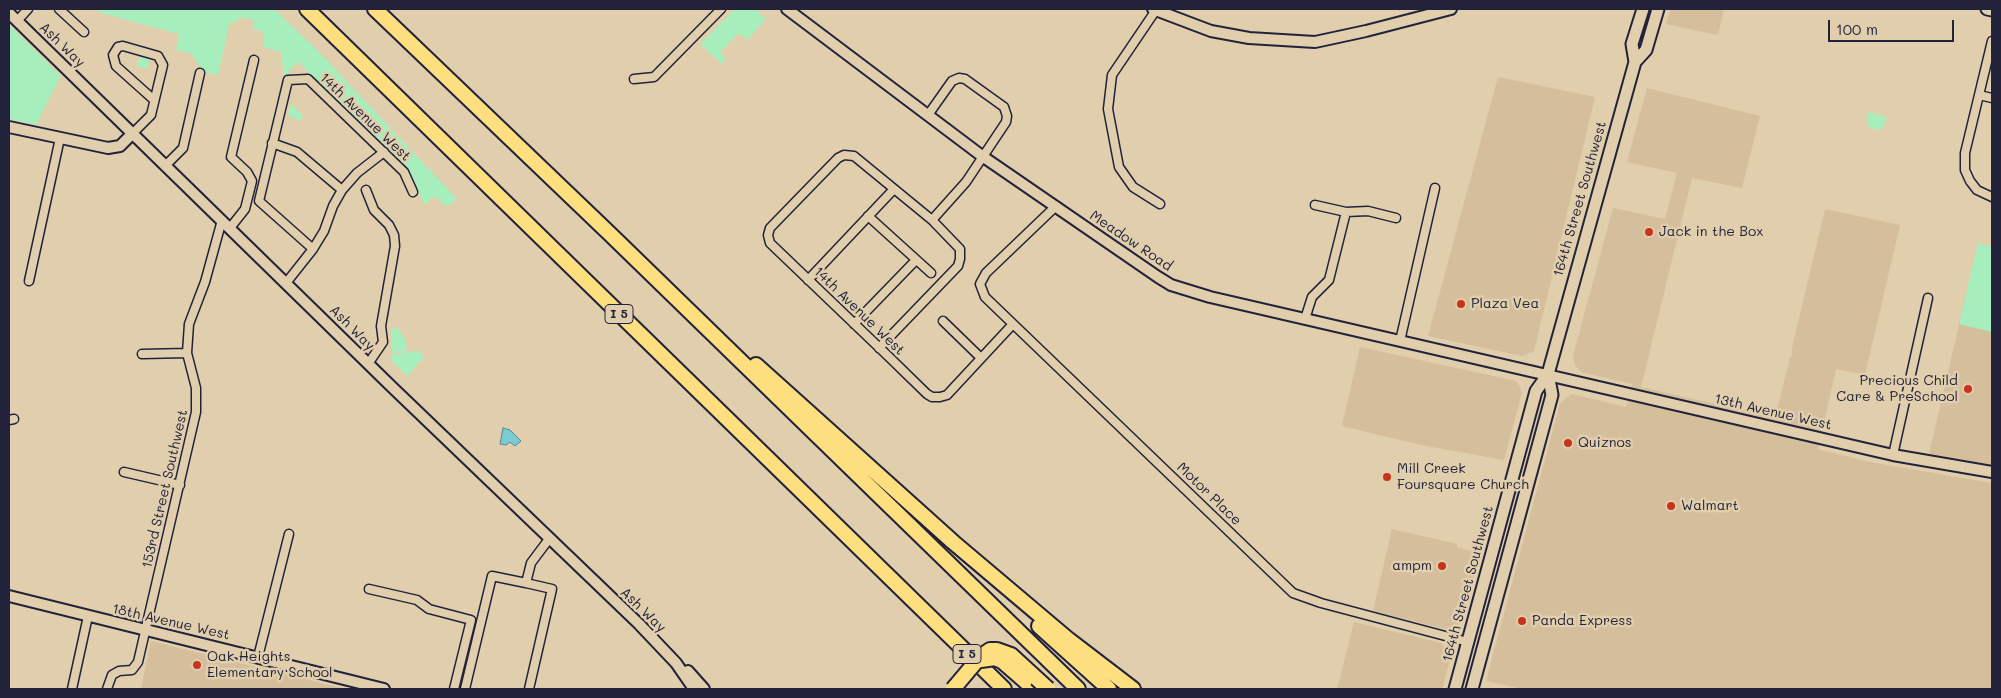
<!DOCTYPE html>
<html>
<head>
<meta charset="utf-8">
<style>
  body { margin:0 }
  #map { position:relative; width:2001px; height:698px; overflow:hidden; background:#e0ceac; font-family:Mali,sans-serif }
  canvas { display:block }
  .frame { position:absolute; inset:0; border:10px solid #22223b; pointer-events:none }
  .scale { position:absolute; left:1828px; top:20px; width:126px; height:22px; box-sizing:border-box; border:2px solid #22223b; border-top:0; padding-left:6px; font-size:15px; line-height:18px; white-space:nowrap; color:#22223b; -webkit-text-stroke:4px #e0ceac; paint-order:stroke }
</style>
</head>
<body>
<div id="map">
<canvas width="2001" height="698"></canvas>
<div class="frame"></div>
<div class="scale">100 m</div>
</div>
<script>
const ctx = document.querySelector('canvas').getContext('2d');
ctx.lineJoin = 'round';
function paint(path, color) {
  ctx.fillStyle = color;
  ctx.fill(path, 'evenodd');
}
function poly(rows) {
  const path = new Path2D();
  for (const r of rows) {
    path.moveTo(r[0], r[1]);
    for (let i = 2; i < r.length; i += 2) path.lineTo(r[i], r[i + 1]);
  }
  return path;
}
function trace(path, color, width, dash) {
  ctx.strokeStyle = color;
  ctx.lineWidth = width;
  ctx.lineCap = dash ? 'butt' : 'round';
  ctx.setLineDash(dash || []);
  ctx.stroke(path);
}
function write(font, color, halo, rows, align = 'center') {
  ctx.font = font + ' Mali,sans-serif';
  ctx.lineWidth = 5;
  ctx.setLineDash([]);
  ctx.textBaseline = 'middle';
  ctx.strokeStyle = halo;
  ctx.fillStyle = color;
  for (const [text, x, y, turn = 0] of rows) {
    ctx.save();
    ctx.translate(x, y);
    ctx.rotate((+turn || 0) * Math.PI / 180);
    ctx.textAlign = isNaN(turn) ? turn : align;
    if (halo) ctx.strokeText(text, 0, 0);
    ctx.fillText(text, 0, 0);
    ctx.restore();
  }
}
paint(poly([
  [1671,9,1724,9,1718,35,1666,24],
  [1498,77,1595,97,1534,351,1522,356,1428,336],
  [1647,88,1760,116,1742,188,1692,178,1641,387,1775,418,1790,358,1792,356,1792,348,1825,209,1900,225,1865,375,1836,369,1818,449,1870,462,1992,483,1992,689,1522,689,1486,681,1560,403,1572,394,1626,407,1632,384,1581,372,1575,365,1573,356,1613,208,1665,219,1677,173,1627,162],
  [1978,243,1992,247,1992,465,1929,454],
  [1360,347,1516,381,1520,387,1522,393,1504,460,1421,445,1342,426],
  [1392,529,1457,544,1457,547,1478,553,1461,622,1455,629,1449,630,1373,611],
  [1354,622,1441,643,1451,656,1442,689,1337,689],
  [151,641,345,689,141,689]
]), '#d5be9c');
paint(poly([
  [97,9,274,9,320,53,457,199,447,207,434,196,424,205,410,172,298,62,284,77,281,52,263,47,264,32,253,29,254,20,239,17,236,23,230,22,218,75,199,71,200,66,190,53,176,50,179,34,101,13],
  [735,9,755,9,766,19,747,40,738,33,720,53,726,59,722,64,700,44],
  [9,25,61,76,36,125,9,119],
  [140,56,150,59,147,69,137,66],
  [291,103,303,116,300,121,288,115],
  [1868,112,1887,117,1883,128,1876,130,1869,127,1867,121],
  [1978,243,1992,247,1992,332,1959,324],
  [394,327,399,329,405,339,407,351,392,352,391,331],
  [418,351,424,357,407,376,392,361,392,354]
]), '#a6efbd');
const water = poly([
  [503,428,510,430,521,441,515,446,510,442,506,445,500,444,503,428]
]);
paint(water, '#7acbd3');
trace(water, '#578796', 1);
const minor = poly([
  [59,9,84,32],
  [1156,10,1112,75,1108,109,1119,167,1133,187,1160,204],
  [17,21,28,9],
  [1992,41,1965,153,1965,170,1970,181,1977,190,1992,197],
  [634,79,654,77,721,9],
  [1979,95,1992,98],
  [928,115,952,81,959,78,965,79,1004,107,1007,116,1006,122,966,182,932,220],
  [133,133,151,115,163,65,158,56,123,46,118,47,113,55,116,66,154,100],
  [272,143,297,152,342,190],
  [166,165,183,148,200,73],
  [366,190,374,210,389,225,394,235,395,246,381,326,383,342,368,364],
  [1056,206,986,273,980,284,985,297,1293,593,1321,603,1468,642],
  [1346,212,1368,211,1396,218],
  [868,216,931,273],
  [230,228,245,209,252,181,247,172,231,157,254,60],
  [313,249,259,201,288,80,308,79,404,172,413,192],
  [808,280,894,189],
  [29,281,60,138],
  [286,283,313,249,324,231,333,206,342,190,357,173,384,152],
  [1305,319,1312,297,1329,280,1346,212,1315,205],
  [943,321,981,358],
  [854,324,916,260],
  [1400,341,1435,188],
  [879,348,958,266,960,259,960,249,932,220,854,156,844,155,838,158,770,228,768,235,770,243,888,356,927,394,932,397,940,397,947,395,1013,324],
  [142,354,187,353],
  [9,420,14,419],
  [1893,455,1928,298],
  [124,472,180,485],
  [526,583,552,589,529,689],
  [369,589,417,600,429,609,471,620,454,689],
  [258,657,289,534],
  [72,689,88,616],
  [107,689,112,675,119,671,132,670,138,662,196,412,196,388,187,353,189,324,205,282,222,220],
  [465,689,492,576,526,583,531,563,549,539]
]);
const tertiary = poly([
  [787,9,982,156,1158,277,1171,285,1210,297,1893,455,1992,472],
  [1153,9,1211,31,1249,38,1315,42,1366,31,1451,9],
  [9,13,394,389,639,624,676,663,694,689],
  [9,127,108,148,120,146,133,133],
  [9,596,384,689],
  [688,671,704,689]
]);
const secondary = poly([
  [1987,9,1992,10],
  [1635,62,1646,50,1658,9],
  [1455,689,1536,391,1548,374,1635,62,1632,44,1643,9],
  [1472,689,1552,395,1548,374]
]);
const motorway = poly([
  [307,9,1004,689],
  [375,9,610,234,1078,689],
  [756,365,953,542,1069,640,1133,689],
  [1039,626,1109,689],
  [1025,681,1034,689]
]);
trace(minor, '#22223b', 11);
trace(tertiary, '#22223b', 14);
trace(secondary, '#22223b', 15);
trace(motorway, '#22223b', 18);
trace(minor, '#e0ceac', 8);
trace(tertiary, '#e0ceac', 10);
trace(secondary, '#e0ceac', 11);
trace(motorway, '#fedf80', 14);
const motorwayBridge = poly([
  [981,660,995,658,1002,661,1025,681],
  [953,689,980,657,990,650,997,650,1011,655,1048,689]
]);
trace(motorwayBridge, '#22223b', 18, []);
trace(motorwayBridge, '#fedf80', 14);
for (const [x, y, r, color] of [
  [1649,232,5,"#c8321e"],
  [1461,304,5,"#c8321e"],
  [1968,389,5,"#c8321e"],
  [1568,443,5,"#c8321e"],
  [1387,477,5,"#c8321e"],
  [1671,506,5,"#c8321e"],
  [1442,566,5,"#c8321e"],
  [1522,621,5,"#c8321e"],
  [197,665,5,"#c8321e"]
]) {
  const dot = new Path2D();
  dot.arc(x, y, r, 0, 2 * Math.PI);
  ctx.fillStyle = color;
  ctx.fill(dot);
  trace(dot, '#e0ceac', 2);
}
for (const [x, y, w] of [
  [619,314,28],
  [967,654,28]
]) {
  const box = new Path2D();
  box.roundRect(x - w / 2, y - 9.5, w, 19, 4);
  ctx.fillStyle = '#e0ceac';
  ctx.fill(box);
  trace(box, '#22223b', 1);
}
write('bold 12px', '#22223b', null, [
  ["I 5",619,314],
  ["I 5",967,654]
]);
write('14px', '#22223b', '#e0ceac', [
  ["Ash Way",62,45,44],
  ["14th Avenue West",365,117,44],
  ["164th Street Southwest",1580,199,-74],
  ["Meadow Road",1131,241,34],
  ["14th Avenue West",859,311,44],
  ["Ash Way",352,328,45],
  ["13th Avenue West",1773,412,13],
  ["153rd Street Southwest",165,489,-77],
  ["Motor Place",1209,494,44],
  ["164th Street Southwest",1468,584,-75],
  ["Ash Way",643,610,44],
  ["18th Avenue West",171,622,13]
]);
write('14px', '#22223b', '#e0ceac', [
  ["Jack in the Box",1659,232],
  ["Plaza Vea",1471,304],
  ["Precious Child",1958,381,"right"],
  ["Care & PreSchool",1958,397,"right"],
  ["Quiznos",1578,443],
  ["Mill Creek",1397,469],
  ["Foursquare Church",1397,485],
  ["Walmart",1681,506],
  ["ampm",1432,566,"right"],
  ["Panda Express",1532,621],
  ["Oak Heights",207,657],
  ["Elementary School",207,673]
], 'left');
</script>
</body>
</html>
